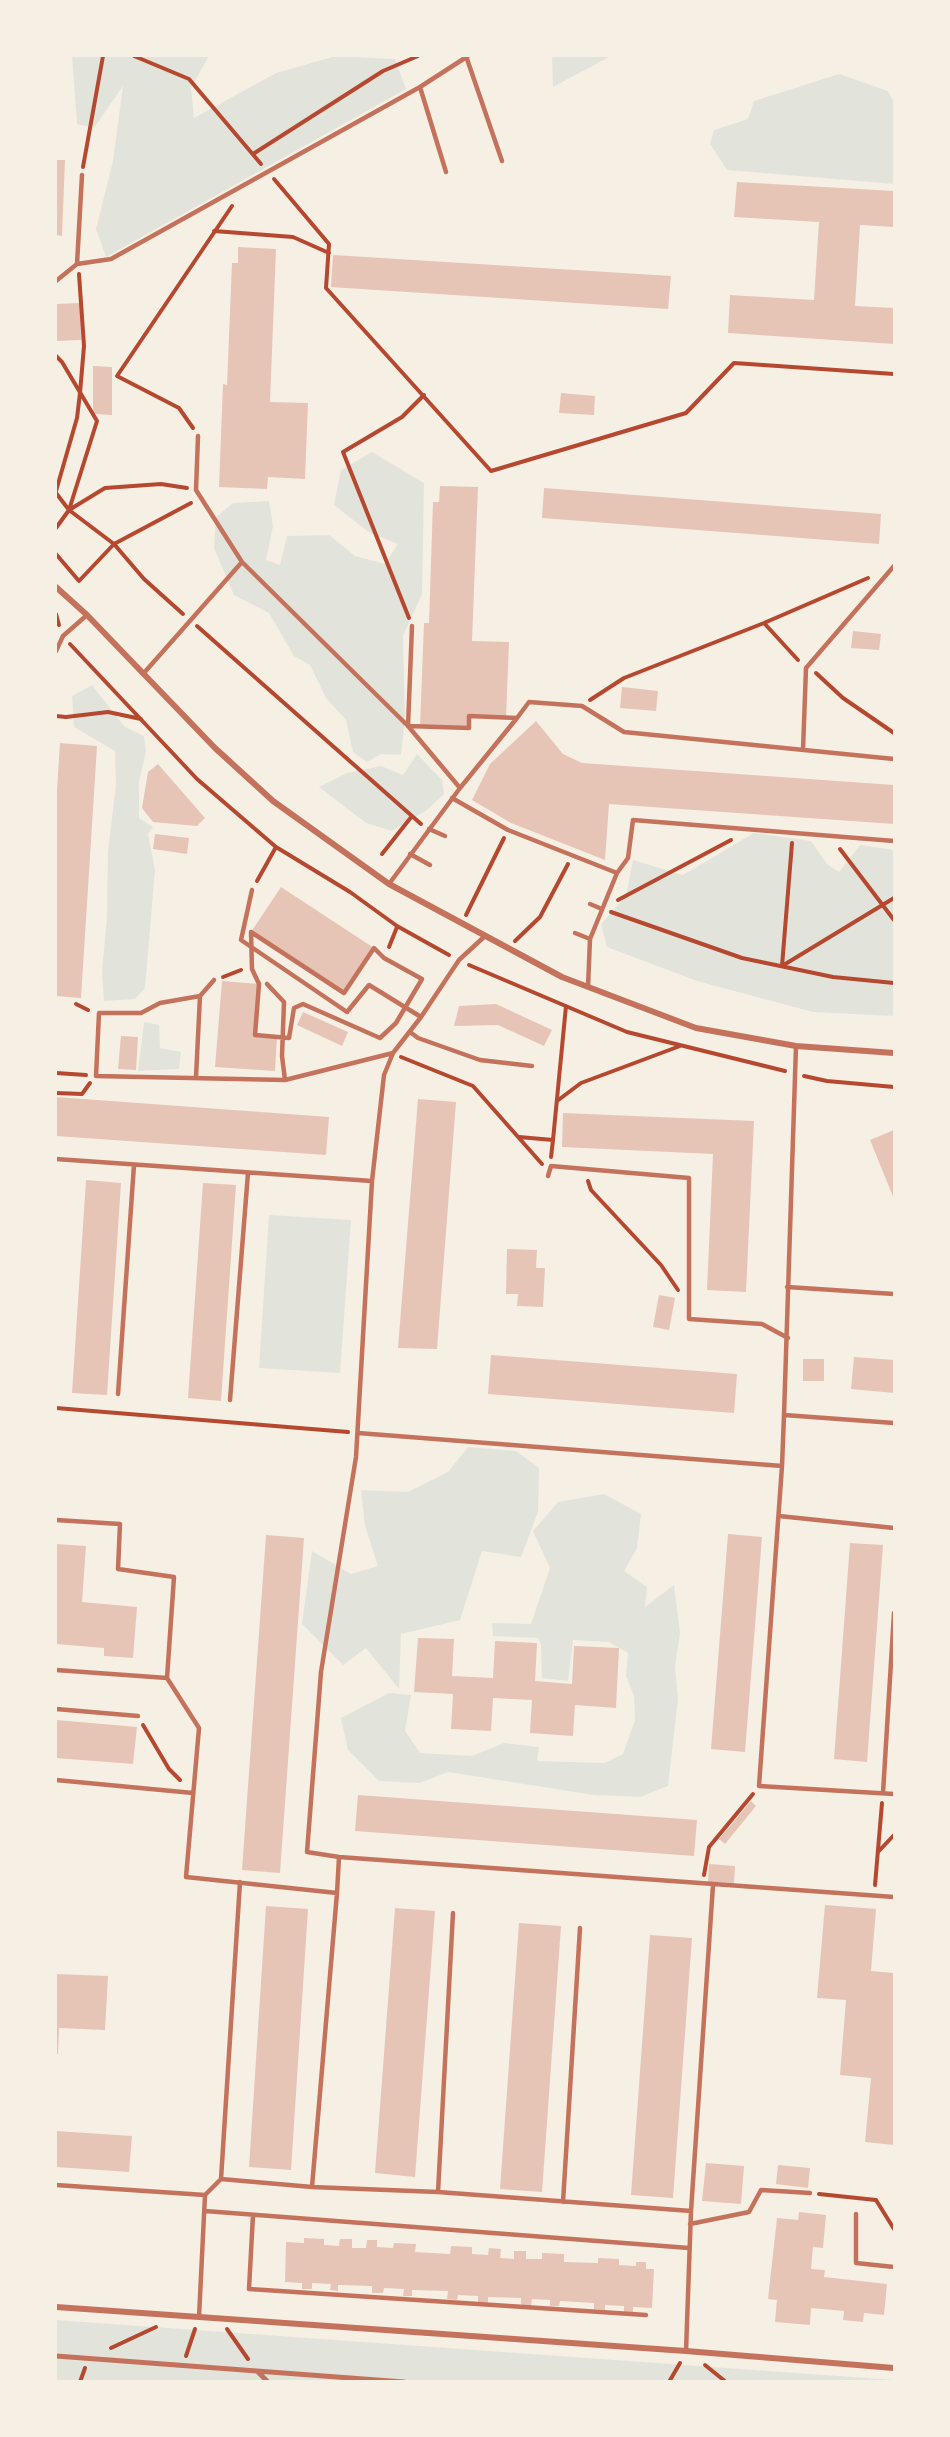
<!DOCTYPE html>
<html>
<head>
<meta charset="utf-8">
<style>
  body { margin:0 }
  #map { position:relative; width:950px; height:2437px; overflow:hidden; background:#f6efe4; font-family:"PT Sans",sans-serif }
  canvas { display:block }
  .frame { position:absolute; inset:0; border:57px solid #f6efe4; pointer-events:none }
</style>
</head>
<body>
<div id="map">
<canvas width="950" height="2437"></canvas>
<div class="frame"></div>
</div>
<script>
const ctx = document.querySelector('canvas').getContext('2d');
ctx.lineJoin = 'round';
function paint(path, color) {
  ctx.fillStyle = color;
  ctx.fill(path, 'evenodd');
}
function poly(rows) {
  const path = new Path2D();
  for (const r of rows) {
    path.moveTo(r[0], r[1]);
    for (let i = 2; i < r.length; i += 2) path.lineTo(r[i], r[i + 1]);
  }
  return path;
}
function trace(path, color, width, dash) {
  ctx.strokeStyle = color;
  ctx.lineWidth = width;
  ctx.lineCap = dash ? 'butt' : 'round';
  ctx.setLineDash(dash || []);
  ctx.stroke(path);
}
paint(poly([
  [72,56,209,56,191,88,194,118,276,73,336,56,395,59,406,89,106,257,96,229,113,161,123,86,94,128,77,124],
  [552,56,611,56,553,87],
  [839,74,888,91,894,103,894,184,727,170,710,144,714,130,748,119,754,101],
  [372,452,424,483,422,594,403,636,405,717,401,755,381,754,367,762,353,752,346,720,326,698,310,665,294,656,269,613,234,595,214,548,216,517,233,503,269,501,273,526,266,560,280,565,287,536,329,535,355,556,385,564,398,544,370,533,334,505,341,470],
  [92,685,125,727,144,736,146,752,139,781,139,818,153,827,148,834,155,870,145,988,135,999,104,1001,102,971,107,916,108,851,116,785,115,751,74,727,72,696],
  [417,754,442,780,444,794,427,810,392,831,366,823,319,787,347,773,381,766,403,775],
  [754,833,811,841,827,864,839,872,860,845,894,850,894,1016,813,1012,697,981,607,947,601,924,626,896,633,860,683,875],
  [144,1022,159,1025,160,1048,181,1052,179,1069,138,1071],
  [269,1215,351,1220,340,1373,259,1368],
  [468,1447,516,1451,539,1468,538,1512,521,1557,482,1551,460,1620,401,1634,399,1689,366,1648,343,1665,302,1624,312,1551,351,1574,378,1566,365,1526,361,1490,408,1492,448,1472],
  [604,1494,641,1514,637,1548,624,1571,647,1587,645,1607,674,1585,680,1633,675,1667,678,1699,668,1786,640,1797,594,1795,448,1772,420,1783,379,1781,348,1750,341,1718,389,1693,411,1695,405,1731,420,1753,472,1756,504,1743,539,1747,537,1761,605,1763,623,1754,635,1720,634,1696,626,1676,628,1653,609,1642,573,1640,568,1681,542,1678,541,1645,538,1638,493,1636,492,1623,531,1624,550,1568,533,1531,558,1502],
  [56,2320,894,2380,894,2381,56,2381]
]), '#e2e4dc');
paint(poly([
  [56,160,65,160,62,236,56,235],
  [737,182,894,191,894,227,860,225,855,306,894,308,894,344,728,333,730,295,814,300,819,222,734,217],
  [238,247,276,249,270,402,308,403,305,479,268,477,267,489,219,487,223,384,227,385,232,263,238,263],
  [333,255,671,276,668,309,331,287],
  [80,303,81,340,56,341,56,304],
  [93,366,112,367,112,415,93,414],
  [561,393,595,396,594,415,559,413],
  [440,486,478,487,472,641,509,642,506,718,469,716,469,728,420,726,424,623,429,623,433,502,439,502],
  [544,488,881,514,879,544,542,518],
  [853,631,881,634,879,650,851,648],
  [622,687,658,691,656,711,620,708],
  [536,721,563,754,582,763,894,785,894,824,609,804,605,860,511,823,472,800,490,764],
  [60,743,97,746,81,998,56,996,56,806],
  [158,764,205,818,197,826,153,822,142,808,148,772],
  [155,834,189,838,187,854,153,849],
  [281,887,374,948,344,993,251,932],
  [222,981,259,984,255,1035,277,1037,275,1071,215,1067],
  [496,1004,552,1030,544,1046,498,1025,454,1026,459,1006],
  [303,1012,348,1032,342,1046,297,1025],
  [121,1036,138,1037,136,1070,118,1069],
  [56,1097,329,1117,326,1155,56,1136],
  [418,1099,456,1102,437,1349,398,1348],
  [563,1113,754,1121,746,1292,707,1290,713,1154,562,1147],
  [894,1130,894,1199,870,1140],
  [86,1180,121,1183,107,1395,72,1393],
  [203,1183,236,1185,221,1401,188,1398],
  [507,1249,537,1250,536,1268,545,1268,543,1307,517,1306,518,1294,506,1294],
  [659,1295,675,1298,669,1330,653,1327],
  [491,1355,737,1374,734,1413,488,1394],
  [854,1357,894,1360,894,1393,851,1389],
  [803,1359,824,1359,824,1381,803,1381],
  [728,1534,762,1537,745,1752,711,1749],
  [266,1535,304,1538,280,1873,242,1870],
  [850,1543,883,1545,867,1762,834,1759],
  [56,1544,86,1546,82,1602,137,1607,133,1658,104,1656,104,1648,56,1644],
  [418,1638,454,1639,452,1676,493,1678,495,1641,537,1643,535,1681,572,1684,574,1646,619,1648,616,1708,575,1705,573,1736,530,1733,532,1700,493,1698,491,1731,451,1729,453,1694,414,1692],
  [56,1720,137,1727,133,1764,56,1758],
  [358,1795,697,1820,694,1856,355,1831],
  [751,1801,756,1806,725,1844,719,1839],
  [709,1864,735,1866,734,1883,708,1882],
  [825,1905,876,1909,871,1971,894,1973,894,2145,865,2142,871,2078,840,2075,846,2000,817,1998],
  [266,1906,308,1909,291,2170,249,2167],
  [395,1908,435,1911,415,2177,375,2173],
  [519,1923,561,1926,542,2192,500,2189],
  [650,1935,692,1938,673,2198,631,2195],
  [56,1974,108,1976,105,2030,59,2028,58,2054,56,2054],
  [56,2131,132,2136,129,2172,56,2167],
  [706,2163,744,2166,741,2204,702,2201],
  [778,2165,810,2168,808,2188,776,2184],
  [799,2212,826,2215,823,2248,813,2247,811,2269,825,2270,824,2277,887,2284,884,2315,864,2313,863,2322,843,2320,844,2311,811,2308,810,2325,775,2322,777,2300,768,2299,777,2218,798,2220],
  [304,2238,324,2239,324,2245,339,2246,340,2239,352,2239,352,2248,366,2248,367,2240,377,2240,377,2247,393,2248,394,2243,416,2244,415,2252,450,2254,451,2246,472,2247,472,2254,488,2255,489,2248,501,2249,500,2258,514,2259,514,2251,526,2251,526,2259,542,2259,542,2253,564,2254,564,2262,598,2263,598,2258,619,2259,619,2265,636,2266,636,2262,646,2262,646,2269,654,2269,652,2308,633,2307,633,2312,624,2312,624,2306,605,2305,605,2310,594,2309,594,2303,560,2301,559,2306,550,2306,550,2300,532,2299,531,2306,521,2305,521,2298,488,2297,488,2303,478,2303,478,2296,458,2295,457,2300,447,2299,448,2291,412,2290,412,2296,403,2296,404,2289,384,2288,383,2293,372,2293,372,2286,338,2285,338,2291,330,2290,331,2284,312,2283,312,2289,302,2289,302,2283,285,2282,286,2242,304,2243]
]), '#e6c5b7');
trace(poly([
  [134,56,189,79,261,164],
  [253,154,383,71,418,56],
  [83,167,103,56],
  [274,179,329,244,326,288,491,471,686,413,734,363,894,374],
  [214,231,293,237,329,253],
  [56,356,62,362,97,421,69,510,114,544,144,579,183,614],
  [193,428,179,408,117,376,232,206],
  [56,491,77,418,80,393,84,346,79,274],
  [56,493,69,510],
  [56,528,69,510,105,488,161,484,187,488],
  [56,554,79,581,114,544,191,503],
  [56,614,59,625],
  [409,618,343,452,402,417,424,395],
  [764,623,798,660],
  [197,626,421,824],
  [70,644,197,779,276,847,350,892,397,926,449,955],
  [816,673,843,698,894,733],
  [590,700,624,678,764,623,868,578],
  [56,716,66,717,108,712,141,719],
  [840,849,894,920],
  [382,854,412,816],
  [257,881,276,847],
  [618,900,731,840],
  [611,912,742,958,833,977,894,983],
  [466,915,504,838],
  [515,941,540,917,568,864],
  [389,947,397,927],
  [469,965,627,1032,785,1071],
  [782,966,792,843],
  [782,966,894,898],
  [223,977,241,970],
  [76,1004,88,1010],
  [401,1057,473,1086,542,1164],
  [56,1073,86,1075],
  [804,1076,827,1081,894,1087],
  [56,1093,82,1094,90,1083],
  [557,1101,581,1083,680,1046],
  [519,1137,553,1140,566,1006],
  [551,1157,553,1140],
  [588,1181,591,1190,661,1265,678,1290],
  [56,1408,348,1432],
  [143,1725,169,1769,180,1780],
  [878,1852,894,1835],
  [704,1875,709,1847,753,1794],
  [875,1885,882,1803],
  [819,2194,876,2200,894,2229],
  [227,2329,248,2359],
  [111,2348,156,2327],
  [186,2356,195,2329],
  [705,2365,726,2382],
  [80,2382,85,2368],
  [669,2382,680,2363]
]), '#b5482f', 4);
trace(poly([
  [466,56,502,161],
  [420,87,446,172],
  [77,264,111,259,420,87,468,56],
  [56,281,77,264,82,175],
  [198,436,196,490,242,562,408,726],
  [56,651,63,636,87,615],
  [143,674,242,562],
  [517,718,469,716,469,728,408,726,460,788,517,718,529,702,582,706,624,732,894,759],
  [408,726,412,626],
  [803,750,806,668,894,566],
  [452,798,508,830,617,873],
  [429,829,445,836],
  [410,854,430,865],
  [389,884,460,788],
  [252,890,241,940,347,1012,369,985,421,1017],
  [590,904,602,909],
  [251,932,344,993,374,948,384,958,422,979,396,1023,380,1038,303,1004,294,1008,289,1038,255,1035,259,984,252,969,251,932],
  [575,933,590,939],
  [267,984,284,1002,282,1056,285,1080],
  [588,987,590,939,617,873,628,858,633,820,894,841],
  [200,996,160,1003,141,1013,99,1013,96,1076,285,1080,393,1053],
  [410,1032,418,1038,480,1060,532,1066],
  [796,1046,784,1415,894,1423],
  [196,1077,200,996,214,980],
  [56,1159,372,1181],
  [548,1176,551,1166,689,1178,689,1319,762,1324,788,1338],
  [787,1287,894,1294],
  [118,1394,134,1165],
  [230,1400,248,1173],
  [358,1433,782,1466,784,1415],
  [782,1466,759,1786,894,1794],
  [779,1516,894,1528],
  [56,1520,120,1524,118,1569,174,1577,167,1678,199,1728,186,1877,337,1893,312,2187],
  [56,1670,167,1678],
  [56,1709,138,1716],
  [56,1780,193,1793],
  [883,1793,894,1613],
  [339,1857,307,1852,321,1672,356,1457,372,1181,384,1075,393,1053,421,1017,459,960,485,936],
  [337,1893,339,1857,894,1897],
  [221,2179,240,1882],
  [56,2185,205,2195,199,2317],
  [438,2192,453,1913],
  [205,2195,221,2179,312,2187,438,2192,691,2211,686,2351],
  [563,2202,580,1928],
  [205,2211,689,2248],
  [691,2211,713,1885],
  [856,2214,856,2263,894,2267],
  [253,2215,249,2289,646,2315],
  [690,2224,749,2212,761,2190,810,2193]
]), '#c5725c', 4.5);
trace(poly([
  [56,2356,404,2382],
  [258,2372,268,2382]
]), '#c5725c', 5);
trace(poly([
  [56,587,87,615,215,748,273,801,389,884,562,977,696,1028,796,1046,894,1053],
  [56,2307,686,2351,894,2368]
]), '#c5725c', 6);
</script>
</body>
</html>
